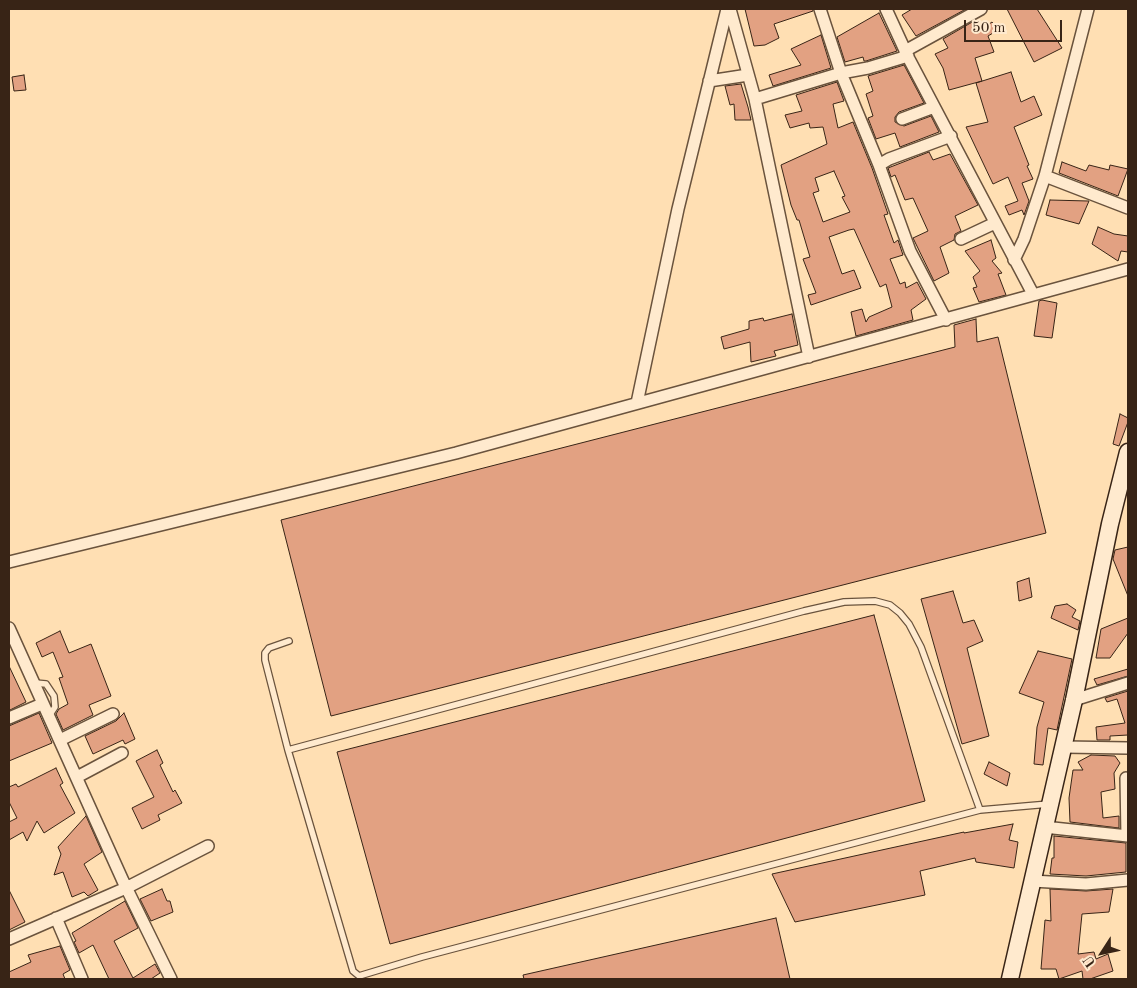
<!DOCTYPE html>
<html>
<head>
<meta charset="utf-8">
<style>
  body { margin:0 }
  #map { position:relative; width:1137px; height:988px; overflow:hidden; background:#ffdfb3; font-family:"Old Standard TT",serif }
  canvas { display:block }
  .frame { position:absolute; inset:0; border:10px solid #382416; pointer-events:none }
  .north { position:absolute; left:1077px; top:928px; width:50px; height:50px; -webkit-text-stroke:4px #ffeace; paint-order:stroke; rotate:235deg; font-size:14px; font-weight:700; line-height:20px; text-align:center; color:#382416 }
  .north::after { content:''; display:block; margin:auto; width:18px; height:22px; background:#382416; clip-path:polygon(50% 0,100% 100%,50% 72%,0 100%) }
  .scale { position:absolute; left:964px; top:20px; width:98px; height:22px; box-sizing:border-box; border:2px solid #382416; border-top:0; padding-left:6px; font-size:15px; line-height:18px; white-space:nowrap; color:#382416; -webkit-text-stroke:4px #ffeace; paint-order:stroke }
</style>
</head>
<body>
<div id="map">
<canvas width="1137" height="988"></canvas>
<div class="frame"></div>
<div class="north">U</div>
<div class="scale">50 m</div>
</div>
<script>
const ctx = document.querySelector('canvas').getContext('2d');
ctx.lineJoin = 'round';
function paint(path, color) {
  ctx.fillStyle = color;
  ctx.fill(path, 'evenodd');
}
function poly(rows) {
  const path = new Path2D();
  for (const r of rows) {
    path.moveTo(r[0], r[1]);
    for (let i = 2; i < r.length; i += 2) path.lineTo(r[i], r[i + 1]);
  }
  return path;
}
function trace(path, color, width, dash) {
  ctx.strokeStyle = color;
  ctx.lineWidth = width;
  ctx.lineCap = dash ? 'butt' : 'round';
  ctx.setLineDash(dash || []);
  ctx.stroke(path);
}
const building = poly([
  [745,9,813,9,813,11,774,24,779,38,765,45,754,46,745,9],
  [912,9,966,9,916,36,902,15,912,9],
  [1007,9,1037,9,1062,48,1034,62,1007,9],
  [879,13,897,51,866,61,864,61,863,57,845,62,837,37,879,13],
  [974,21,979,31,992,22,998,30,988,36,994,52,975,58,982,81,949,90,943,68,935,54,948,48,943,39,974,21],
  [821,35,831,68,773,86,769,75,801,65,791,49,821,35],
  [904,65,924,103,899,112,895,117,895,122,904,126,931,116,939,132,900,147,895,133,876,139,868,118,873,116,866,94,873,91,868,76,904,65],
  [1011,72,1021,102,1034,96,1042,115,1014,127,1029,165,1027,166,1033,179,1022,183,1029,201,1024,215,1022,210,1009,215,1005,206,1018,201,1008,177,993,184,966,127,988,122,976,83,1011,72],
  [24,75,26,90,14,91,12,77,24,75],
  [837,82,844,101,833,104,838,128,853,122,872,168,888,214,884,215,894,243,898,240,903,255,890,259,900,284,905,282,906,288,917,282,926,299,911,310,913,320,856,336,851,312,862,309,866,322,869,317,892,307,886,284,880,287,854,229,849,230,829,237,842,274,854,270,861,288,811,305,808,295,816,293,803,259,810,257,799,220,797,220,791,205,781,165,827,144,823,127,810,128,809,123,790,128,785,115,802,111,796,95,837,82],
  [834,171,845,196,842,197,850,212,823,222,813,193,819,191,815,178,834,171],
  [741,84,748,107,751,120,735,120,734,104,730,105,725,86,741,84],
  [929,152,933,160,950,154,978,205,955,216,961,231,955,234,954,240,940,247,949,273,934,281,913,238,928,231,913,198,905,200,895,175,891,177,888,168,929,152],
  [1062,162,1086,171,1089,165,1109,170,1110,165,1128,169,1118,196,1059,173,1062,162],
  [1050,200,1088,201,1089,201,1079,224,1046,215,1050,200],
  [1098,227,1114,234,1128,236,1128,252,1121,251,1118,261,1092,244,1098,227],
  [991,240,996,258,992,261,1002,273,998,274,1006,295,979,302,973,288,977,287,973,277,980,271,965,251,991,240],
  [1042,300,1057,303,1052,338,1034,336,1039,301,1042,300],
  [792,314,798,345,774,351,776,356,751,362,750,342,724,349,721,337,749,329,749,321,763,318,764,321,792,314],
  [976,319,977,342,998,337,1046,533,331,716,281,520,955,347,954,325,976,319],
  [1120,414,1128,418,1128,422,1119,446,1113,444,1120,414],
  [1128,547,1128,596,1113,559,1115,550,1128,547],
  [1029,578,1032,597,1019,601,1017,582,1029,578],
  [953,591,963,623,974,620,983,641,967,648,989,736,962,744,921,599,953,591],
  [1067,604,1076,610,1072,617,1080,621,1078,630,1051,618,1055,606,1067,604],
  [874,615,925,801,390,944,337,752,874,615],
  [1128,618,1128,633,1110,658,1096,658,1101,629,1128,618],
  [60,631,69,653,91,644,111,696,89,705,93,715,63,730,56,714,59,709,68,704,59,678,63,677,53,652,42,657,36,643,60,631],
  [1038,651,1072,659,1057,730,1048,728,1043,765,1034,764,1037,727,1044,702,1019,693,1038,651],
  [9,666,26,702,10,710,9,708,9,666],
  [1128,669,1128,676,1097,685,1094,679,1128,669],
  [1128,691,1128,735,1110,736,1110,740,1097,740,1096,727,1125,723,1117,699,1107,702,1105,698,1128,691],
  [39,713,52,743,9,761,9,726,39,713],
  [124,713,135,739,125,744,123,740,93,754,85,736,116,721,124,713],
  [157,750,163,763,160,765,173,792,175,790,182,803,158,815,160,820,142,829,132,808,154,797,136,761,157,750],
  [1091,755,1115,756,1120,763,1114,773,1115,789,1101,792,1103,818,1119,816,1119,828,1070,822,1069,798,1073,770,1083,770,1078,762,1091,755],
  [989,762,1010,773,1007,786,984,774,989,762],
  [56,768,63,783,60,785,75,813,44,833,37,821,27,841,23,832,9,840,9,822,17,818,9,802,9,787,16,784,18,787,56,768],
  [86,816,102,852,84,864,98,890,88,896,84,892,72,897,63,872,54,875,61,854,58,847,86,816],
  [1013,824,1009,840,1018,842,1014,868,976,862,975,858,920,871,925,895,795,922,772,874,964,832,964,833,1013,824],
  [1054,836,1126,843,1126,872,1086,876,1050,874,1052,858,1054,858,1054,836],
  [162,889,167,901,170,901,173,912,151,921,140,899,162,889],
  [1050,889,1086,891,1113,889,1109,912,1082,914,1078,954,1094,952,1096,959,1108,954,1113,971,1090,979,1083,979,1082,971,1059,979,1056,969,1041,969,1045,920,1051,921,1050,889],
  [9,890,25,922,9,930,9,890],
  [125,901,138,928,114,941,133,978,155,964,160,973,151,979,109,979,93,945,79,953,74,942,76,941,72,933,125,901],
  [776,918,790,979,524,979,523,975,776,918],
  [60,946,70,970,63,974,65,979,9,979,9,972,31,962,28,955,60,946]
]);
paint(building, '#e2a182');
trace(building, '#382416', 1);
const service = poly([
  [289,641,269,648,265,653,265,660,288,750,353,971,359,976,422,957,980,810,1049,804],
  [35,683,46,684,54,696,55,707,49,716],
  [288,750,804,611,844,602,875,601,890,605,900,613,909,624,921,647,980,810]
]);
const minor = poly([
  [730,9,755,99,809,357],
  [820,9,841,73,879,165,910,251,946,320],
  [886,9,909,59,1033,294],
  [905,51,981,9],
  [709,81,748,75],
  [755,99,841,73,868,68,908,56],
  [902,119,934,107],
  [879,165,889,159,951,136],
  [1045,176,1128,208],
  [961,239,995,223],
  [1014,260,1024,239,1045,176,1088,9],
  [637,403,678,209,727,9],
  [9,562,456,453,1128,269],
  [9,628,123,881,171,979],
  [1074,700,1128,683],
  [9,718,42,704],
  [60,740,113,714],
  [1064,747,1128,748],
  [77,777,122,753],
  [1126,778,1127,836],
  [1044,827,1128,836],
  [1032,881,1086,884,1128,880],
  [56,918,82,979],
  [9,939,126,888,208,846]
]);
const secondary = poly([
  [1010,979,1074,700,1110,524,1128,452]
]);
trace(service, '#6a533d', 8);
trace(minor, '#6a533d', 14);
trace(secondary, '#382416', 19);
trace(service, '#ffeace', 5.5);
trace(minor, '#ffeace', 11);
trace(secondary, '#ffeace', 16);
</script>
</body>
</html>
